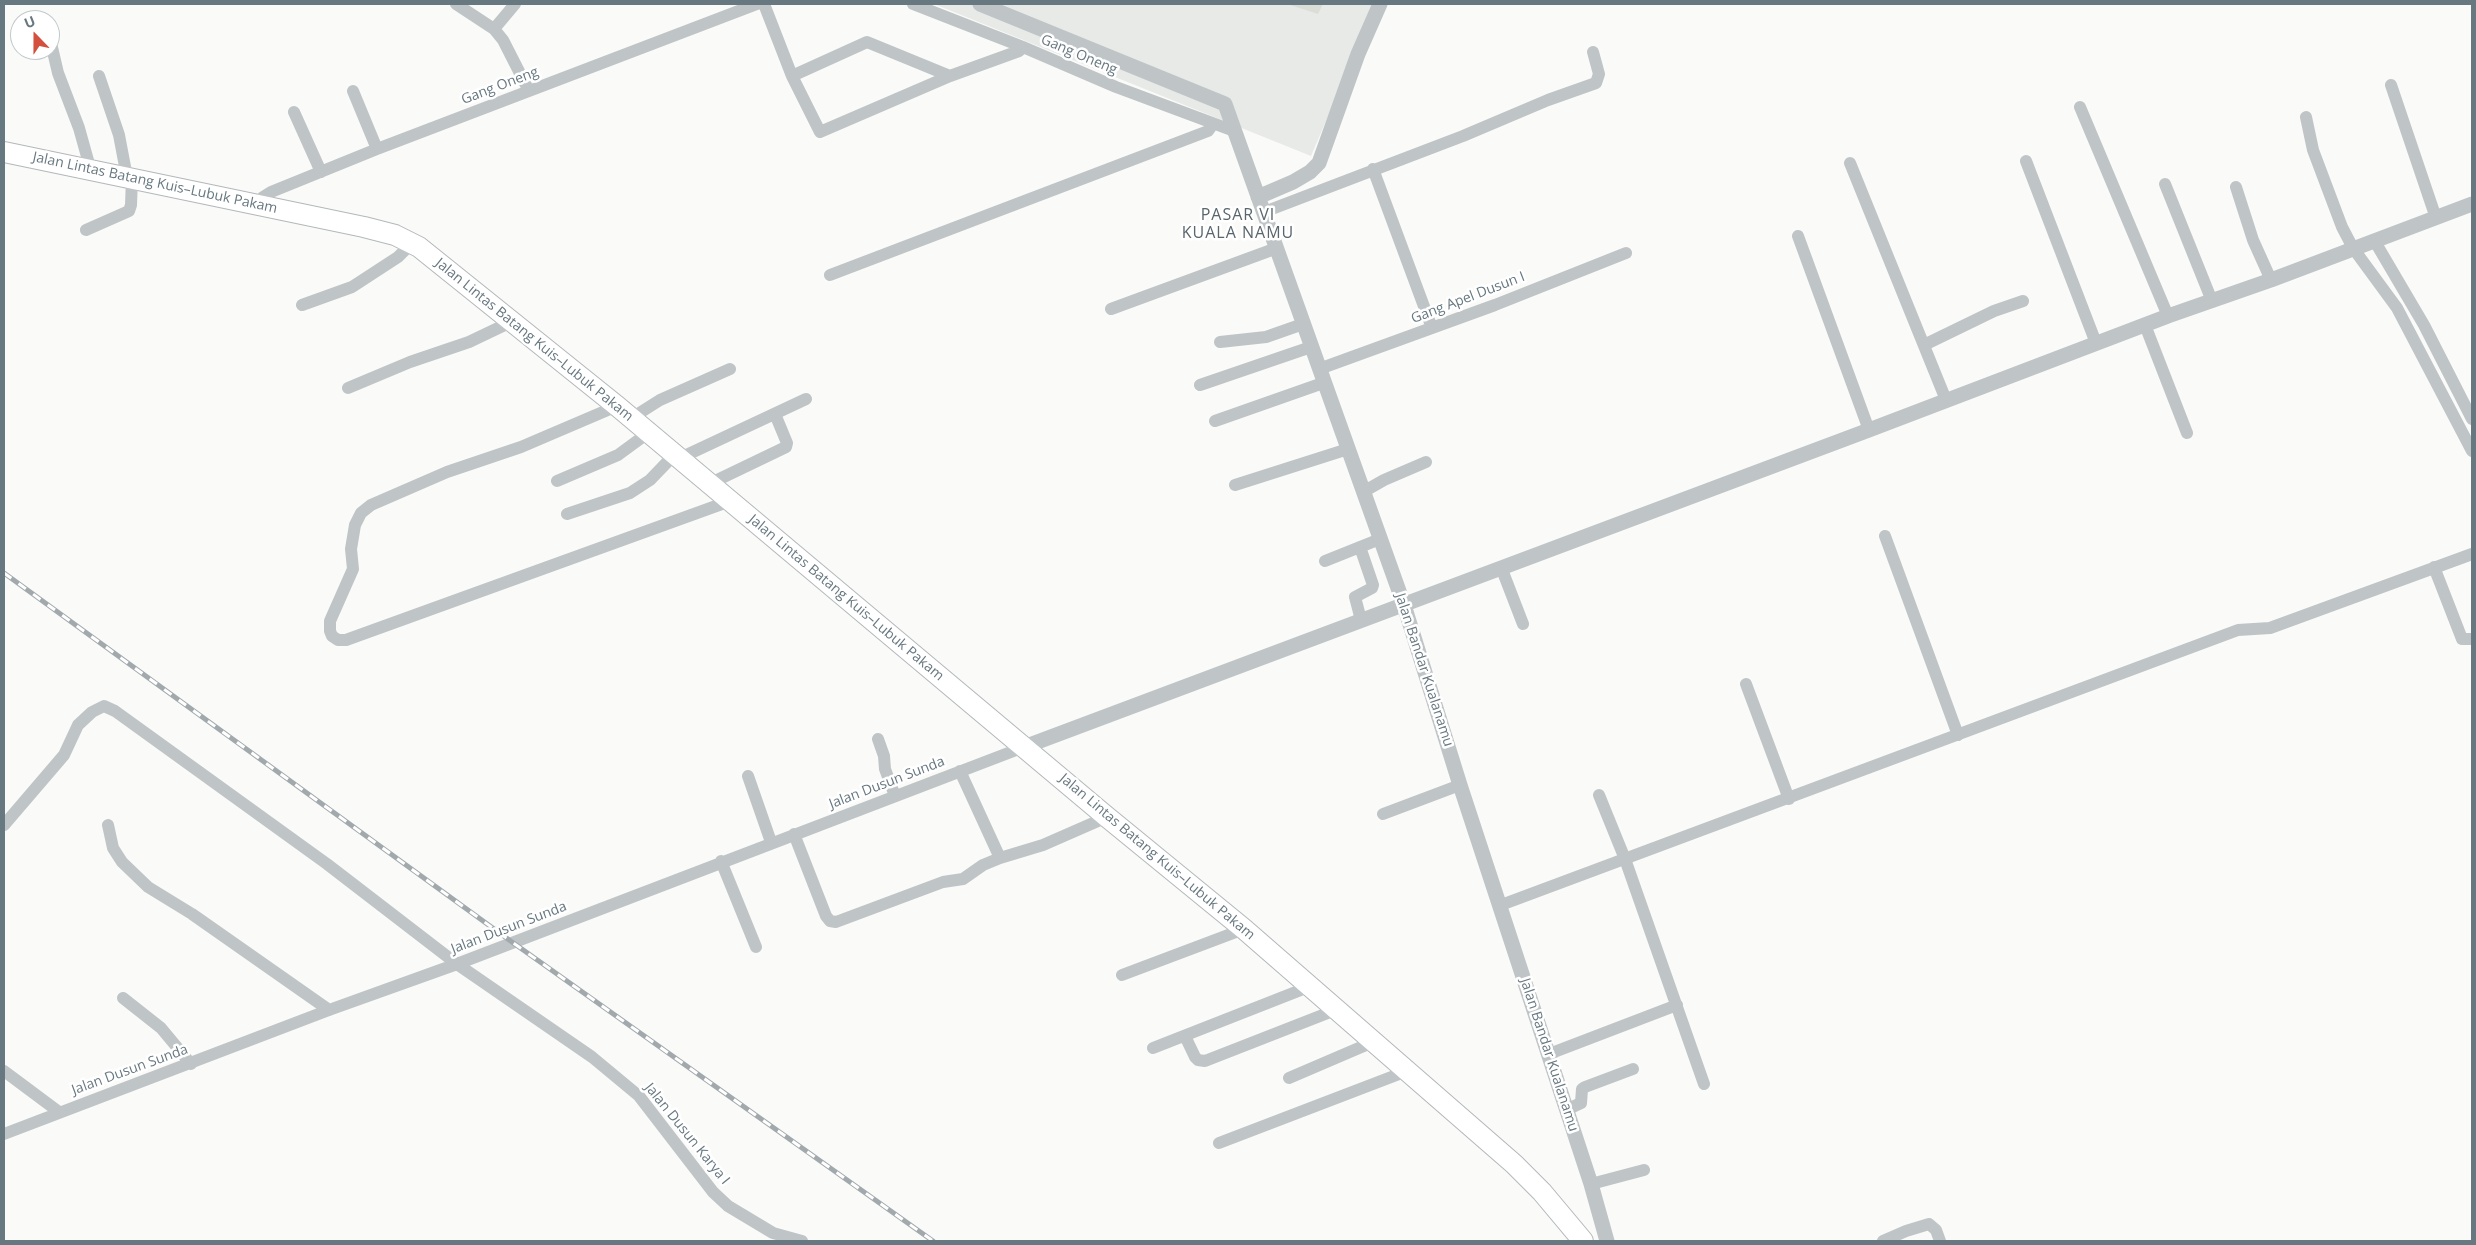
<!DOCTYPE html>
<html>
<head>
<meta charset="utf-8">
<style>
  body { margin:0 }
  #map { position:relative; width:2476px; height:1245px; overflow:hidden; background:#fafaf8; font-family:"Open Sans",sans-serif }
  canvas { display:block }
  .frame { position:absolute; inset:0; border:5px solid #677880; pointer-events:none }
  .north { position:absolute; left:10px; top:10px; width:50px; height:50px; box-sizing:border-box; background:#fff; border:1px solid #c2c9cc; border-radius:50%; rotate:338deg; font-size:14px; font-weight:700; line-height:20px; text-align:center; color:#677880 }
  .north::after { content:''; display:block; margin:auto; width:18px; height:22px; background:#d4503e; clip-path:polygon(50% 0,100% 100%,50% 72%,0 100%) }
</style>
</head>
<body>
<div id="map">
<canvas width="2476" height="1245"></canvas>
<div class="frame"></div>
<div class="north">U</div>
</div>
<script>
const ctx = document.querySelector('canvas').getContext('2d');
ctx.lineJoin = 'round';
function paint(path, color) {
  ctx.fillStyle = color;
  ctx.fill(path, 'evenodd');
}
function poly(rows) {
  const path = new Path2D();
  for (const r of rows) {
    path.moveTo(r[0], r[1]);
    for (let i = 2; i < r.length; i += 2) path.lineTo(r[i], r[i + 1]);
  }
  return path;
}
function trace(path, color, width, dash) {
  ctx.strokeStyle = color;
  ctx.lineWidth = width;
  ctx.lineCap = dash ? 'butt' : 'round';
  ctx.setLineDash(dash || []);
  ctx.stroke(path);
}
function write(font, color, halo, rows, align = 'center') {
  ctx.font = font + ' "Open Sans",sans-serif';
  ctx.lineWidth = 5;
  ctx.setLineDash([]);
  ctx.textBaseline = 'middle';
  ctx.strokeStyle = halo;
  ctx.fillStyle = color;
  for (const [text, x, y, turn = 0] of rows) {
    ctx.save();
    ctx.translate(x, y);
    ctx.rotate((+turn || 0) * Math.PI / 180);
    ctx.textAlign = isNaN(turn) ? turn : align;
    if (halo) ctx.strokeText(text, 0, 0);
    ctx.fillText(text, 0, 0);
    ctx.restore();
  }
}
paint(poly([
  [934,4,1376,4,1311,156]
]), '#e8eae8');
paint(poly([
  [1287,4,1323,4,1318,14]
]), '#dbded7');
const trunk = poly([
  [4,152,364,227,395,235,419,247,617,406,1107,817,1244,929,1514,1164,1542,1192,1583,1241]
]);
trace(trunk, '#b3b8bb', 22);
trace(poly([
  [456,4,494,29,503,40,529,91],
  [764,4,792,76,820,132,950,76,1019,51,1023,47],
  [913,4,1023,47,1116,87,1234,131],
  [494,29,515,4],
  [51,43,58,73,79,128,91,171],
  [99,76,119,135,127,177],
  [792,76,867,42,950,76],
  [2391,85,2436,218],
  [353,91,377,149],
  [2080,107,2168,316],
  [294,112,321,172],
  [2306,117,2313,150,2342,227,2353,248,2397,308,2472,451],
  [2026,161,2096,343],
  [1850,163,1946,400],
  [1373,169,1432,328],
  [2165,184,2212,301],
  [2236,187,2253,240,2271,280],
  [258,205,263,197,271,192,377,149,757,4],
  [1264,212,1463,136,1548,100,1596,83,1599,74,1593,52],
  [86,230,129,211,131,205,132,178],
  [1798,236,1869,430],
  [2374,240,2424,325,2472,419],
  [830,275,1208,131,1213,124],
  [302,305,352,287,398,257,412,243],
  [1111,309,1277,248],
  [2145,325,2187,433],
  [1220,342,1266,337,1303,324],
  [1924,345,1994,311,2023,301],
  [1319,369,1495,305,1626,253],
  [1200,385,1311,347],
  [348,388,410,362,469,342,513,321],
  [617,406,521,447,447,472,371,505,361,513,355,525,351,549,353,569,330,621,330,631,332,636,338,640,346,640,730,501],
  [630,419,660,400,730,369],
  [1215,421,1323,383],
  [678,459,806,399],
  [557,481,618,455,648,433],
  [709,484,786,447,787,443,775,414],
  [1235,485,1348,449],
  [1363,492,1384,480,1426,462],
  [567,514,630,493,650,480,674,455],
  [1885,536,1958,735],
  [1360,547,1373,585,1372,588,1355,597,1361,620],
  [1325,561,1380,539],
  [1501,567,1523,624],
  [2434,567,2462,639,2472,639],
  [1746,684,1789,799],
  [878,739,884,756,885,769,895,796],
  [960,771,1000,858],
  [748,776,771,842],
  [1599,795,1625,859,1704,1084],
  [1383,814,1460,785],
  [4,825,64,755,78,725,92,712,104,706,115,711,327,864,457,964,592,1057,639,1096,713,1192,728,1206,773,1233,802,1241],
  [108,825,113,848,122,862,148,887,192,914,329,1010],
  [794,834,826,916,830,921,836,922,943,882,963,879,983,865,1000,858,1043,845,1107,817],
  [721,861,756,947],
  [1501,905,2238,630,2270,628,2472,554],
  [1122,975,1244,929],
  [123,998,161,1028,191,1064],
  [1185,1036,1195,1057,1198,1060,1205,1061,1338,1009],
  [1153,1048,1311,986],
  [1549,1054,1677,1005],
  [4,1071,59,1112],
  [1289,1078,1373,1042],
  [1566,1110,1581,1103,1582,1089,1585,1087,1633,1069],
  [4,1134,329,1010,457,964,1024,747],
  [1219,1143,1407,1071],
  [1591,1184,1644,1170],
  [1883,1241,1906,1231,1929,1224,1936,1230,1940,1241]
]), '#bfc4c7', 12);
trace(poly([
  [980,4,1225,104,1404,605,1460,785,1591,1184,1607,1241],
  [1258,197,1293,182,1310,172,1319,163,1358,54,1380,4],
  [1024,747,1869,430,2168,316,2271,280,2472,204]
]), '#bfc4c7', 15);
trace(trunk, '#fff', 20);
const rail = poly([
  [4,573,512,942,933,1241]
]);
trace(rail, '#a2a9ad', 5);
trace(rail, '#fff', 3, [9]);
write('14px', '#677880', '#fff', [
  ["Gang Oneng",1079,55,23],
  ["Gang Oneng",500,86,-21],
  ["Jalan Lintas Batang Kuis–Lubuk Pakam",155,183,12],
  ["Gang Apel Dusun I",1468,298,-21],
  ["Jalan Lintas Batang Kuis–Lubuk Pakam",534,340,39],
  ["Jalan Lintas Batang Kuis–Lubuk Pakam",846,598,40],
  ["Jalan Bandar Kualanamu",1424,670,72],
  ["Jalan Dusun Sunda",887,783,-21],
  ["Jalan Lintas Batang Kuis–Lubuk Pakam",1157,857,40],
  ["Jalan Dusun Sunda",509,928,-21],
  ["Jalan Bandar Kualanamu",1549,1055,72],
  ["Jalan Dusun Sunda",130,1070,-20],
  ["Jalan Dusun Karya I",687,1134,51]
]);
ctx.letterSpacing = '1px';
write('16px', '#59666c', '#fff', [
  ["PASAR VI",1238,215],
  ["KUALA NAMU",1238,233]
]);
ctx.letterSpacing = '0px';
</script>
</body>
</html>
